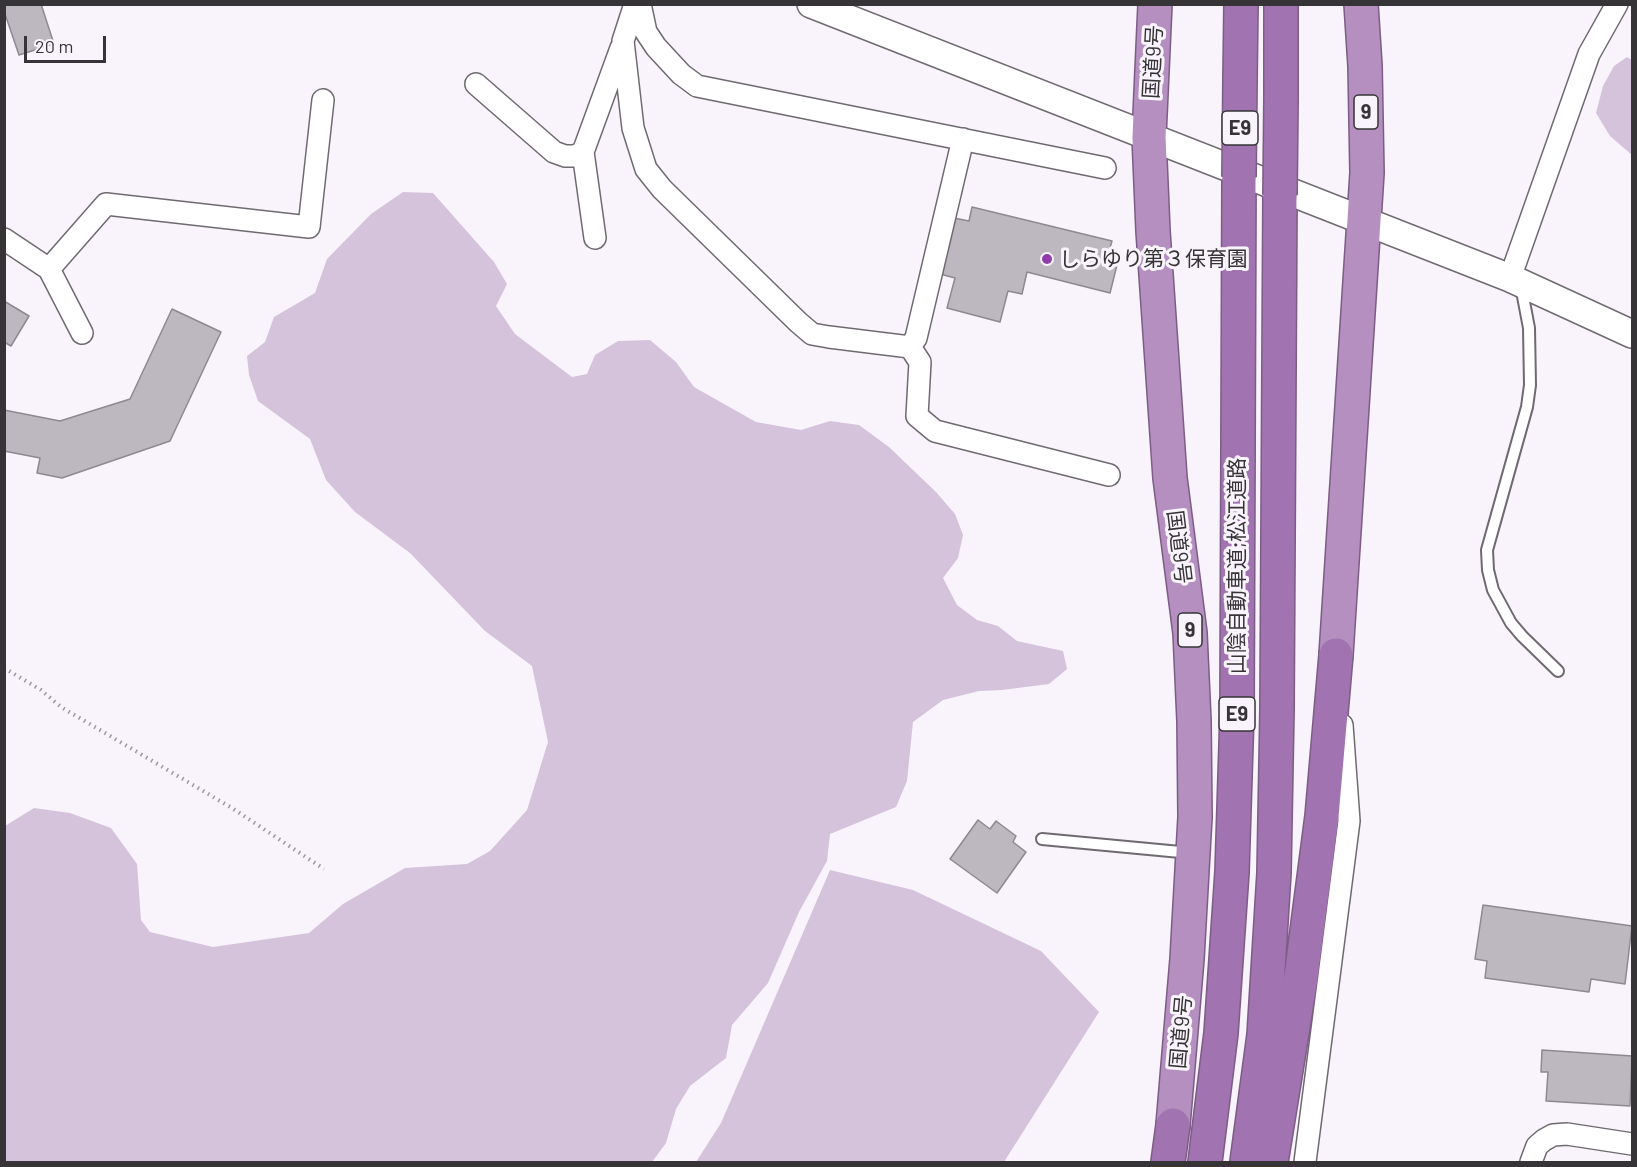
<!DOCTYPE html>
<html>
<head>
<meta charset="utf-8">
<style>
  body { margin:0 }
  #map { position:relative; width:1637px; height:1167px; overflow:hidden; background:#f9f4fb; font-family:Barlow,sans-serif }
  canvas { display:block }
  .frame { position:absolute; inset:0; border:6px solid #363436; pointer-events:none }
  .scale { position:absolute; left:24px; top:36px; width:82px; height:27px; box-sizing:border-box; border:3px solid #363436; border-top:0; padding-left:8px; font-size:18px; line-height:21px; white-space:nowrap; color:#363436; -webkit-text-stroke:4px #f9f4fb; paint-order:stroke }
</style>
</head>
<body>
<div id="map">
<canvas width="1637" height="1167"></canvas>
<div class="frame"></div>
<div class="scale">20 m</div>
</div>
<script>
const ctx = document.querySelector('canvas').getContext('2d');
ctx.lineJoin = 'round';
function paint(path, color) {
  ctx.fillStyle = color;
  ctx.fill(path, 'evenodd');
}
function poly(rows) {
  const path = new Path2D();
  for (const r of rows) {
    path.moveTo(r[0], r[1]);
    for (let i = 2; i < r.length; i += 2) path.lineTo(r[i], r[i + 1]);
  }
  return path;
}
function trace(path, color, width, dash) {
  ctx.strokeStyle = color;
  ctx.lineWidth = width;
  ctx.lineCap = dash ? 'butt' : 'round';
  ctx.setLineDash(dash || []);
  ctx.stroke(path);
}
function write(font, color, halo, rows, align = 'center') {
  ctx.font = font + ' Barlow,"Noto Sans JP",sans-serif';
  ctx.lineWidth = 6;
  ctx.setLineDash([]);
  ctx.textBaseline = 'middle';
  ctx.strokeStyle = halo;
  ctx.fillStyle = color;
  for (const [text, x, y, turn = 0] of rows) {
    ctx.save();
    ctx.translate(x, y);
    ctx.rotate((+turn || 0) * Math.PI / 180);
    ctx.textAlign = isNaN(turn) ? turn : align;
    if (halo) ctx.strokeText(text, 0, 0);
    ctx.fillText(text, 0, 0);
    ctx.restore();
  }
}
paint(poly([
  [1627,57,1632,60,1632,155,1610,136,1596,113,1603,86,1614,66],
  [403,192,433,193,494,262,507,284,496,306,515,334,572,377,587,374,595,355,618,341,650,340,676,362,694,387,756,422,801,430,830,421,859,425,889,447,936,492,955,514,963,535,958,558,943,578,957,605,977,620,998,626,1017,641,1063,651,1067,669,1049,684,1002,690,979,691,943,700,913,722,907,781,896,807,830,834,827,861,799,912,768,983,732,1025,726,1058,690,1086,676,1109,666,1143,652,1162,5,1162,5,826,34,808,70,813,111,828,137,864,141,920,150,932,213,947,309,933,343,904,405,868,467,864,490,851,527,810,548,742,532,666,485,631,410,553,355,512,326,480,310,439,258,401,249,375,247,356,265,342,274,317,315,293,327,259,371,214],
  [830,870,913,890,1041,951,1099,1012,1004,1162,696,1162,721,1123]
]), '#d5c3db');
const building = poly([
  [4,4,41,4,54,44,19,55,4,11,4,4],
  [972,207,1112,241,1108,255,1119,257,1110,293,1027,272,1022,294,1008,291,1000,322,947,308,955,278,940,274,954,218,969,221,972,207],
  [4,301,29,316,11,346,4,342,4,301],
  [172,309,221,332,170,441,62,478,37,473,40,458,4,451,4,410,60,421,130,399,172,309],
  [978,820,990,829,996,821,1016,836,1013,842,1026,852,997,893,950,859,978,820],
  [1483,905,1632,926,1625,984,1591,979,1589,992,1485,978,1487,961,1475,959,1483,905],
  [1542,1050,1632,1056,1630,1106,1546,1101,1548,1072,1541,1072,1542,1050]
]);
paint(building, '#bdb8bf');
trace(building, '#8e8990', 1.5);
const service = poly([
  [1521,286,1529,328,1530,385,1527,407,1487,550,1488,570,1493,590,1511,623,1522,636,1558,671],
  [1042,839,1191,853]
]);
const minor = poly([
  [635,4,623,41,633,128,646,169,662,189,798,322,812,334,829,337,910,347,916,338,963,139],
  [640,4,646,32,656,47,681,74,697,86,1105,168],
  [476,84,554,152,565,156,575,156,583,152,621,48],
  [583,152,595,238],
  [4,239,49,269],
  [1510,278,1589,54,1617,4],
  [82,333,49,269,106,204,309,227,323,100],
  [910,347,920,362,917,416,935,431,1109,475],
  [1305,1162,1349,821,1342,725],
  [1531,1162,1537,1146,1544,1140,1553,1135,1567,1134,1632,1144]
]);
const tertiary = poly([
  [811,4,1510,278,1632,334]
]);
const trunk = poly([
  [1155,4,1149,137,1153,231,1170,478,1190,633,1194,721,1195,817,1187,959,1173,1125],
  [1336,655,1367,173,1365,66,1361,4]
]);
const motorway = poly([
  [1240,79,1241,4],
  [1281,99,1281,4],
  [1168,1162,1173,1125],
  [1205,1162,1221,1033,1232,872,1237,713,1239,177],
  [1247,1162,1264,1035,1274,873,1277,709,1280,195],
  [1271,1162,1301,977,1322,816,1336,655]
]);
trace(service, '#6f6a70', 14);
trace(minor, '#6f6a70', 24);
trace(tertiary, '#6f6a70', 30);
trace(trunk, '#7c5d85', 36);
trace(motorway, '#7c5d85', 36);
trace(poly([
  [4,668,41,690,61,707,232,808,324,869]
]), '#9c989d', 4, [1.5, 4.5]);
trace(service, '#fff', 10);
trace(minor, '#fff', 21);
trace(tertiary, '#fff', 27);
trace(trunk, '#b48fc0', 33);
trace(motorway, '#a173b0', 33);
const motorwayBridge = poly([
  [1239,177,1240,79],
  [1280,195,1281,99]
]);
trace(motorwayBridge, '#7c5d85', 36, []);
trace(motorwayBridge, '#a173b0', 33);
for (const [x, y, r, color] of [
  [1047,259,6,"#913caa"]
]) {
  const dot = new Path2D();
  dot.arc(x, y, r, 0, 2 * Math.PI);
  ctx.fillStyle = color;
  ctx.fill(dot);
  trace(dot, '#f9f4fb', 2);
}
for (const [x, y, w] of [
  [1366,112,24],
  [1240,128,36],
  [1190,630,24],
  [1237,714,36]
]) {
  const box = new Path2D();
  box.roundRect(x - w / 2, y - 17, w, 34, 4.5);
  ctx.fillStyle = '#f9f4fb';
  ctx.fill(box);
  trace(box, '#363436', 1.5);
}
write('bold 20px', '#363436', null, [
  ["9",1366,112],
  ["E9",1240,128],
  ["9",1190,630],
  ["E9",1237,714]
]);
write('21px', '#363436', '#f9f4fb', [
  ["国道9号",1153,62,-87],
  ["国道9号",1179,547,83],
  ["山陰自動車道;松江道路",1237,566,-90],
  ["国道9号",1181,1032,-85]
]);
write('21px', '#363436', '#f9f4fb', [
  ["しらゆり第３保育園",1059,259]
], 'left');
</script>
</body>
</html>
